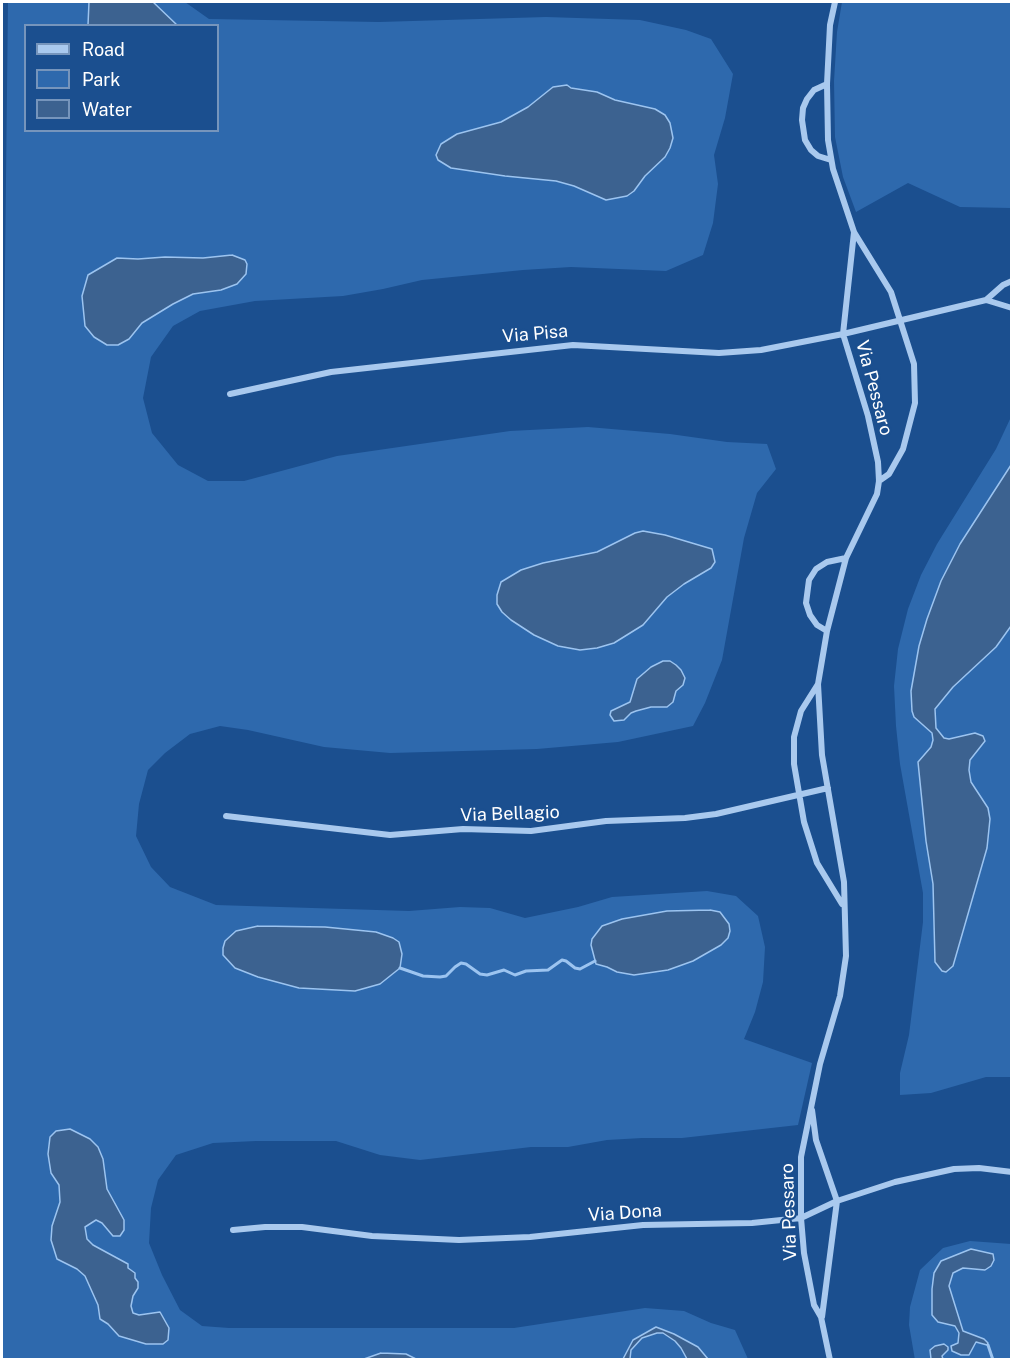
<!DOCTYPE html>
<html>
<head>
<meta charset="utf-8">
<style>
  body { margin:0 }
  #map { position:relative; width:1013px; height:1361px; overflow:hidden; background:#1b4f8f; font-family:"Public Sans",sans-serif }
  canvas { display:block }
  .frame { position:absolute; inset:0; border:3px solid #fff; pointer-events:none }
  .legend { position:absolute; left:24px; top:24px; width:195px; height:108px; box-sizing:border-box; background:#1b4f8f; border:2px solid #7695bc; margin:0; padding:8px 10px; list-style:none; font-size:18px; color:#fff }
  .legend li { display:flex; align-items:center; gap:12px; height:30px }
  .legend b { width:30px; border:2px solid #7695bc }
</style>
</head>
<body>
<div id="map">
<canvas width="1013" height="1361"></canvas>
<div class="frame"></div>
<ul class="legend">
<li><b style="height:8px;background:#a9c9ee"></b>Road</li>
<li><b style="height:16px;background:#2e69ad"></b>Park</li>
<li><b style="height:16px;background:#3c6290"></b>Water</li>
</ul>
</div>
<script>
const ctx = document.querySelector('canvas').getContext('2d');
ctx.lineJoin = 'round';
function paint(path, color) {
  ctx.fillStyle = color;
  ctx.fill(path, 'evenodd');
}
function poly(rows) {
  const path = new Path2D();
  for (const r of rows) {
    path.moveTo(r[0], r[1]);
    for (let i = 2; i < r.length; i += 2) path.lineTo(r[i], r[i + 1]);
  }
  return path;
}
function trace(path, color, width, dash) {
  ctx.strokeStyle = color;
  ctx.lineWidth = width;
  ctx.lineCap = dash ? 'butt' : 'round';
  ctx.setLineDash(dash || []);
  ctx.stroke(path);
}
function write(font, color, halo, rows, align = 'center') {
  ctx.font = font + ' "Public Sans",sans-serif';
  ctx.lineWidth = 4.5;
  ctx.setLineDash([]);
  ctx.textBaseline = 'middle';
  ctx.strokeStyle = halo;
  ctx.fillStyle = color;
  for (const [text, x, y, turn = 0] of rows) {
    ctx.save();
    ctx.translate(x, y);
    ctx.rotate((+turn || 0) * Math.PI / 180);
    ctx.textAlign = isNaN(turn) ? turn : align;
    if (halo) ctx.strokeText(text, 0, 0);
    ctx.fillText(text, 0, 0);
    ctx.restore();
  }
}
paint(poly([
  [8,2,185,2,209,19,379,22,546,17,640,20,686,30,711,39,733,74,725,118,714,155,718,184,713,223,703,255,666,271,571,267,523,270,422,280,383,289,343,296,255,301,200,311,173,326,151,357,143,398,152,433,178,465,208,481,244,481,337,456,510,431,588,427,670,434,727,442,767,444,776,469,757,493,744,538,722,660,705,703,693,726,618,742,537,749,390,753,324,747,248,730,220,726,190,734,165,753,148,770,139,804,136,836,151,867,170,887,216,905,409,911,460,907,490,908,525,918,578,907,612,897,707,891,736,896,758,916,765,947,763,982,755,1012,744,1039,812,1063,798,1125,682,1138,642,1138,607,1140,568,1147,531,1147,420,1160,380,1155,336,1141,256,1141,213,1143,176,1155,158,1180,151,1208,149,1243,162,1275,180,1310,202,1326,229,1328,514,1328,645,1308,684,1311,711,1323,735,1330,748,1359,2,1359,2,531],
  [26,26,218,26,218,130,26,130],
  [842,2,1011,2,1011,208,960,207,908,183,856,212,843,177,835,137,834,81,837,32],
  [1011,417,1011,1077,986,1077,931,1093,900,1095,900,1073,909,1035,923,922,923,893,900,764,896,726,894,686,898,649,908,609,921,575,937,544,996,449],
  [970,1241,1011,1244,1011,1359,915,1360,909,1325,910,1307,920,1270,943,1248]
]), '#2e69ad');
const water = poly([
  [89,2,153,2,177,25,88,25,89,2],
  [567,85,571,88,597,92,615,100,655,109,665,115,670,123,673,138,670,148,665,157,645,176,634,191,627,196,606,200,574,186,556,181,505,176,451,168,438,160,436,155,441,144,457,134,501,122,528,107,553,87,567,85],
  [232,255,245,260,247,264,246,274,237,284,221,290,193,294,173,304,142,323,129,339,118,345,107,345,94,337,85,326,82,296,88,275,117,258,138,259,165,257,203,258,232,255],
  [1011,465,1011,626,996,647,953,687,935,709,936,728,944,738,949,739,975,733,983,736,985,741,970,760,969,770,971,782,988,808,990,819,987,848,953,966,946,972,942,971,935,962,933,884,926,841,918,762,931,747,933,740,932,733,914,717,912,711,911,691,919,646,927,619,941,581,960,544,1011,465],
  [643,531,665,535,712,549,715,562,711,568,684,584,667,597,643,625,614,643,597,648,580,650,558,646,534,635,511,620,502,612,497,604,497,595,501,582,521,570,543,563,597,552,635,533,643,531],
  [663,661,670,661,676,665,681,670,685,678,683,685,676,691,673,702,667,707,651,707,636,711,631,713,624,720,614,721,610,715,611,711,630,702,637,679,651,667,663,661],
  [710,910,720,912,729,924,730,931,728,938,721,945,693,961,668,970,634,975,617,972,607,967,596,964,591,945,592,939,602,926,622,919,667,911,710,910],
  [258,926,325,927,376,932,393,938,399,942,402,954,400,968,380,984,355,991,299,988,258,977,235,968,223,955,223,948,225,941,236,931,258,926],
  [70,1129,90,1139,98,1147,103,1159,107,1189,124,1220,124,1230,120,1236,113,1236,102,1223,96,1220,85,1227,87,1239,93,1245,128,1264,128,1268,135,1273,135,1278,138,1282,138,1288,133,1296,131,1306,133,1313,139,1315,160,1312,169,1328,168,1340,163,1344,146,1344,119,1336,108,1324,100,1319,98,1305,85,1276,77,1269,57,1259,51,1240,52,1226,60,1202,59,1185,51,1173,48,1154,50,1137,56,1131,70,1129],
  [971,1249,993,1254,994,1260,991,1266,985,1270,963,1268,953,1273,949,1286,963,1331,984,1339,988,1343,987,1345,976,1342,969,1355,961,1355,952,1351,951,1346,958,1343,959,1333,955,1326,938,1322,932,1315,932,1289,934,1273,941,1261,971,1249],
  [656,1327,674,1334,698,1347,708,1359,687,1359,681,1348,675,1341,663,1333,657,1333,642,1338,631,1350,630,1359,623,1359,633,1340,656,1327],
  [944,1344,948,1347,948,1350,942,1356,943,1359,931,1359,930,1350,935,1346,944,1344],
  [381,1353,406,1354,416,1359,364,1359,381,1353]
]);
paint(water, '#3c6290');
trace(water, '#9cc4f0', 1.5);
trace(poly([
  [400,968,423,976,440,977,446,976,455,967,461,963,466,964,480,974,487,975,504,970,515,975,526,971,548,970,562,960,566,961,575,968,580,969,595,961],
  [988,1345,993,1360]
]), '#9cc4f0', 3);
trace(poly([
  [835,2,830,25,827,84,828,140,833,169,854,232,891,292,914,364,915,403,903,449,889,474,879,481],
  [827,84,814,90,807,99,803,108,802,120,805,140,811,150,818,156,831,160],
  [986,300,1012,308],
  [230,394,331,372,573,345,719,353,761,350,843,334,986,300,1003,285,1012,281],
  [827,631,817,625,810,615,806,603,809,580,816,569,827,562,846,558],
  [818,684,801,711,794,737,794,764,804,822,817,863,842,904],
  [226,816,390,835,463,829,531,831,606,821,685,818,716,814,828,788],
  [812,1110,816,1140,837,1201,822,1317],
  [233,1230,265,1227,302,1227,372,1236,459,1240,530,1237,643,1225,752,1223,801,1218,837,1201,895,1182,954,1169,979,1168,1012,1172],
  [830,1360,821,1317,814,1305,804,1253,801,1218,801,1157,820,1064,840,996,846,956,844,882,822,755,818,684,827,631,846,558,877,494,879,481,878,462,868,416,843,334,854,232]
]), '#a9c9ee', 6);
write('18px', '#fff', '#1b4f8f', [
  ["Via Pisa",535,334,-5],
  ["Via Pessaro",874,388,75],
  ["Via Bellagio",510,814,-2],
  ["Via Pessaro",789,1212,-92],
  ["Via Dona",625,1213,-4]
]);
</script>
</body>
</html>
